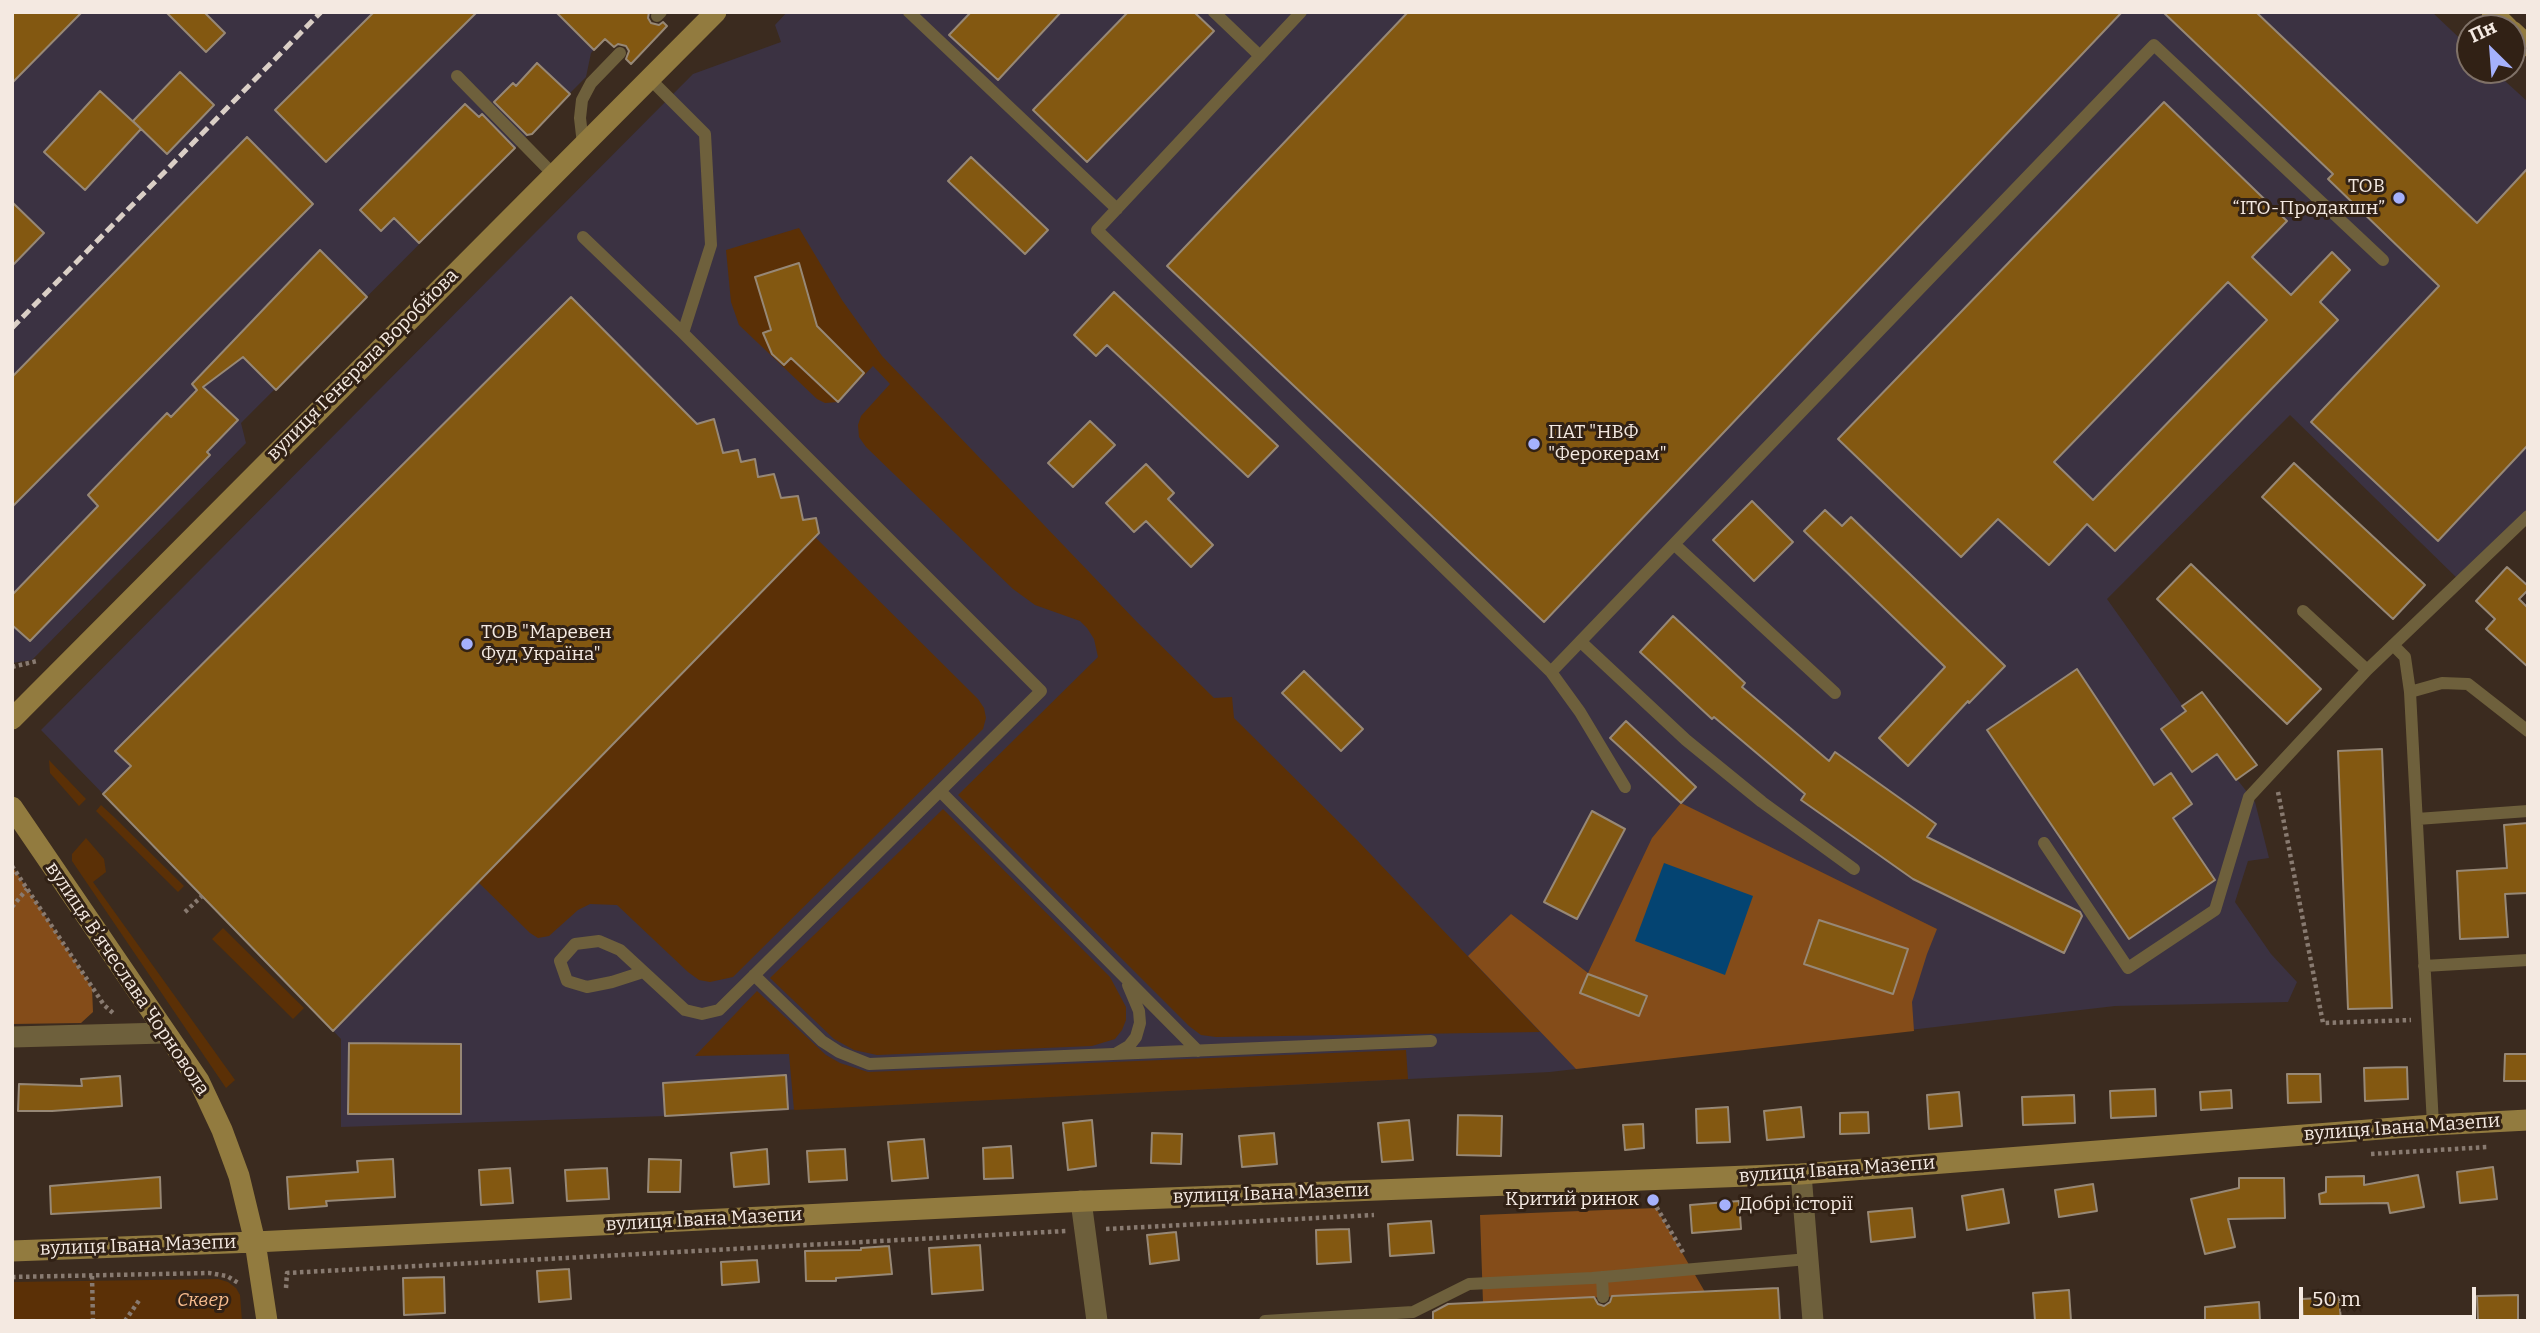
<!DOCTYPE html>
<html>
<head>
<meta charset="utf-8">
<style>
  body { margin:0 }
  #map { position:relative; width:2540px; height:1333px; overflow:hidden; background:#3b2b1f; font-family:Bitter,serif }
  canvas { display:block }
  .frame { position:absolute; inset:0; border:14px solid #f4e9e1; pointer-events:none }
  .north { position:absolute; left:2456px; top:14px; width:70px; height:70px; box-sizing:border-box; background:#312115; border:2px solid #7f7167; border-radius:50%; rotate:335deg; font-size:19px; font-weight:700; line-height:28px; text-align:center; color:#f4e9e1 }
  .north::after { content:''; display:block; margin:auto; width:24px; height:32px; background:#a5b1fc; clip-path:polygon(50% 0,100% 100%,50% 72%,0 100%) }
  .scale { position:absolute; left:2299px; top:1287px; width:177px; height:32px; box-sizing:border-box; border:4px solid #f4e9e1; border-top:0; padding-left:9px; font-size:21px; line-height:24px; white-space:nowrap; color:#f4e9e1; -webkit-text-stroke:5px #312115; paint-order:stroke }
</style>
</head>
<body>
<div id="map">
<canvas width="2540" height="1333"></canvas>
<div class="frame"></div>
<div class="north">Пн</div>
<div class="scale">50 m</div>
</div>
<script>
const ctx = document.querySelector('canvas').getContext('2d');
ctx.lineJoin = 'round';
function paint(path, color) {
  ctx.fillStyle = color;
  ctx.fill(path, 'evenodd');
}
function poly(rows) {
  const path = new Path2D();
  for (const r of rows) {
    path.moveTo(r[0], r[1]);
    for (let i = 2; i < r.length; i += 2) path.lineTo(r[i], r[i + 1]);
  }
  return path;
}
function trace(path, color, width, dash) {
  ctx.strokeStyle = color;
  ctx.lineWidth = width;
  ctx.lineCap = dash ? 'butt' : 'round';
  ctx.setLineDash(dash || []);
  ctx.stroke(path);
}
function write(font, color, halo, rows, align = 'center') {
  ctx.font = font + ' Bitter,serif';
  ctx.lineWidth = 6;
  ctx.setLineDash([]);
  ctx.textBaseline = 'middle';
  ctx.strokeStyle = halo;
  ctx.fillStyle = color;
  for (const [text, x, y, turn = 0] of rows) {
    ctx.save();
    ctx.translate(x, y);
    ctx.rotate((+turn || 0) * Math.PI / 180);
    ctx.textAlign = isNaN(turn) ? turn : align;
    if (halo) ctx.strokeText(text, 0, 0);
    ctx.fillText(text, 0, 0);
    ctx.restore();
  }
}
paint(poly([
  [12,12,630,12,591,53,586,77,241,423,246,443,32,660,12,663],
  [787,12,2432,12,2470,48,2470,70,2493,70,2528,102,2528,514,2460,581,2290,415,2107,599,2217,754,2255,802,2269,858,2248,861,2235,902,2271,954,2297,982,2288,1002,2115,1006,1550,1072,665,1116,341,1127,341,1039,41,730,693,74,781,42,775,25]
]), '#3b3242');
paint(poly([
  [799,228,842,300,882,356,1136,621,1214,698,1232,697,1234,718,1357,840,1540,1032,1216,1037,1201,1035,1189,1026,958,795,1098,657,1094,639,1087,628,1080,621,1035,605,1013,589,866,447,859,437,858,425,861,416,890,384,873,366,838,402,825,403,817,399,739,325,731,302,726,250],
  [815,537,978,699,984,708,986,718,983,729,733,977,710,982,699,980,688,972,617,905,590,904,578,910,549,936,538,938,530,933,478,882],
  [49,760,86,799,79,806,50,773],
  [101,805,114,817,184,886,178,892,96,811],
  [943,809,1110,977,1126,1007,1126,1020,1122,1030,1115,1039,1092,1046,877,1055,854,1050,834,1039,770,978],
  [86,838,104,859,106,872,93,882,235,1080,226,1088,72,861,72,854],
  [223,928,304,1008,293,1019,212,939],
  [757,991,826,1055,840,1063,868,1072,1406,1050,1408,1079,794,1110,789,1054,695,1056],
  [218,1279,228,1282,236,1288,240,1295,242,1321,12,1321,12,1282]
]), '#5b3006');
paint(poly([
  [1681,803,1937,929,1927,954,1912,1002,1914,1031,1576,1069,1468,956,1511,914,1588,973,1652,838],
  [12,866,92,988,93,1012,81,1023,12,1024],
  [1656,1208,1705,1292,1483,1303,1480,1215]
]), '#844c19');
paint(poly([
  [1664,863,1753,896,1725,975,1635,941]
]), '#044472');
const building = poly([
  [12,12,82,12,12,83,12,12],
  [166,12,204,12,225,33,206,52,166,12],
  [374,12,477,12,326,162,275,110,374,12],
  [556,12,649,12,648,18,651,23,659,25,663,22,667,26,631,64,626,59,629,51,626,46,618,44,614,47,605,39,594,50,556,12],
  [971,12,1061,12,998,80,949,35,971,12],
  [1128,12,1194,12,1214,31,1087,162,1033,110,1128,12],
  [1408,12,2122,12,1544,622,1167,266,1408,12],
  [2163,12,2256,12,2477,223,2528,168,2528,445,2438,541,2311,422,2439,286,2328,179,2333,174,2163,12],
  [537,63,570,94,532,134,527,135,494,102,513,83,516,86,537,63],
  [180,72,214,105,167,154,133,121,180,72],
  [100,91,141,129,85,190,44,152,100,91],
  [2164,102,2287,221,2252,257,2291,295,2332,252,2350,270,2320,302,2338,320,2115,551,2087,524,2049,565,1998,519,1961,557,1838,439,2164,102],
  [2228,282,2267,320,2093,500,2054,462,2228,282],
  [465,104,479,117,482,114,515,148,419,243,394,218,381,231,360,210,465,104],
  [247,137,313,204,12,507,12,377,247,137],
  [971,157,1048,230,1025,254,948,181,971,157],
  [12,202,44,233,12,266,12,202],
  [320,250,367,297,276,390,243,357,203,387,238,420,207,452,210,455,30,641,12,625,12,595,98,506,88,495,167,413,171,417,197,390,192,384,320,250],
  [799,263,817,326,864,373,838,402,791,358,784,365,772,354,763,333,771,330,755,277,799,263],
  [1114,292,1278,446,1248,477,1107,345,1096,356,1074,335,1114,292],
  [571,297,697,424,714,419,723,453,738,450,741,462,755,459,758,477,774,474,781,498,798,496,803,520,816,518,819,533,333,1031,103,794,131,766,115,751,571,297],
  [1090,421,1115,445,1073,487,1048,463,1090,421],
  [2294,463,2425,585,2393,619,2262,497,2294,463],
  [1146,464,1174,493,1168,499,1213,545,1191,567,1146,521,1134,532,1106,503,1146,464],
  [1752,501,1793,542,1754,581,1713,540,1752,501],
  [1825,510,1842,526,1851,517,2005,666,1969,703,1968,701,1908,766,1879,738,1945,667,1804,531,1825,510],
  [2191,564,2321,689,2287,724,2157,599,2191,564],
  [2507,567,2528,586,2528,590,2519,599,2528,608,2528,667,2486,629,2495,619,2476,601,2507,567],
  [1673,616,1745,683,1742,687,1829,761,1835,752,1936,824,1927,837,2080,912,2082,916,2064,953,1913,879,1801,800,1805,794,1714,717,1712,719,1640,652,1673,616],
  [2077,669,2154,785,2171,773,2192,804,2173,818,2215,880,2129,939,1987,730,2077,669],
  [1304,671,1363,729,1341,751,1282,693,1304,671],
  [2202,692,2257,765,2236,780,2217,754,2192,772,2161,729,2186,711,2182,706,2202,692],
  [1626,721,1696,787,1681,803,1610,738,1626,721],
  [2382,749,2392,1008,2348,1009,2338,751,2382,749],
  [1592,811,1625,829,1577,919,1544,902,1592,811],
  [2528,823,2528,893,2505,894,2508,937,2460,939,2457,871,2507,868,2504,825,2528,823],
  [1819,920,1908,949,1893,994,1804,964,1819,920],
  [1588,974,1647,996,1639,1016,1580,993,1588,974],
  [349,1043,461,1044,461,1114,348,1114,349,1043],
  [2505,1054,2528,1054,2528,1081,2504,1081,2505,1054],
  [2407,1067,2408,1099,2365,1101,2364,1068,2407,1067],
  [2287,1074,2320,1074,2321,1102,2288,1103,2287,1074],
  [786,1075,788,1109,665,1116,663,1083,786,1075],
  [120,1076,122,1106,52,1111,18,1111,19,1084,82,1086,81,1079,120,1076],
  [2155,1089,2156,1116,2111,1118,2110,1091,2155,1089],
  [2231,1090,2232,1108,2201,1110,2200,1092,2231,1090],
  [1959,1092,1962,1126,1929,1129,1927,1095,1959,1092],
  [2074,1095,2075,1123,2023,1125,2022,1097,2074,1095],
  [1728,1107,1730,1142,1697,1143,1696,1109,1728,1107],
  [1801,1107,1804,1137,1767,1140,1764,1111,1801,1107],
  [1868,1112,1869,1133,1840,1134,1840,1113,1868,1112],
  [1458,1115,1502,1116,1501,1156,1457,1155,1458,1115],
  [1092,1120,1096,1166,1068,1170,1063,1123,1092,1120],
  [1409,1120,1413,1160,1382,1162,1378,1123,1409,1120],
  [1643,1124,1644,1148,1625,1150,1623,1125,1643,1124],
  [1152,1133,1182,1134,1181,1164,1151,1163,1152,1133],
  [1274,1133,1277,1164,1242,1167,1239,1136,1274,1133],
  [924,1139,928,1178,892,1181,888,1142,924,1139],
  [1011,1146,1013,1178,984,1179,983,1148,1011,1146],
  [767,1149,769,1184,734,1187,731,1153,767,1149],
  [845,1149,847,1180,809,1182,807,1151,845,1149],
  [393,1159,395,1197,326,1201,327,1206,289,1209,287,1177,358,1172,357,1161,393,1159],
  [649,1159,681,1160,680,1192,648,1192,649,1159],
  [2493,1167,2497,1199,2460,1203,2457,1172,2493,1167],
  [510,1168,513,1203,481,1205,479,1170,510,1168],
  [607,1168,609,1199,567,1201,565,1170,607,1168],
  [2418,1175,2424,1207,2390,1213,2388,1203,2320,1204,2319,1194,2326,1192,2326,1177,2364,1176,2364,1185,2418,1175],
  [160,1177,161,1208,51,1214,50,1186,160,1177],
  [2239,1178,2284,1178,2285,1218,2228,1219,2235,1247,2205,1254,2191,1199,2239,1188,2239,1178],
  [2093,1184,2097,1211,2059,1217,2055,1190,2093,1184],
  [2003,1189,2009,1223,1967,1230,1962,1196,2003,1189],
  [1739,1201,1741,1229,1692,1233,1690,1205,1739,1201],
  [1912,1208,1915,1237,1871,1242,1868,1212,1912,1208],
  [1431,1221,1434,1253,1390,1256,1388,1224,1431,1221],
  [1349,1229,1351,1262,1317,1264,1316,1230,1349,1229],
  [1176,1232,1179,1260,1150,1264,1147,1235,1176,1232],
  [980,1245,983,1290,932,1294,929,1248,980,1245],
  [889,1246,892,1274,836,1278,836,1281,806,1281,805,1251,861,1250,861,1248,889,1246],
  [757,1260,759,1282,722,1285,721,1262,757,1260],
  [569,1269,571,1299,539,1302,537,1271,569,1269],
  [444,1277,445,1313,404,1315,403,1278,444,1277],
  [1778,1288,1780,1321,1433,1321,1433,1312,1448,1304,1594,1297,1598,1304,1604,1306,1610,1302,1612,1296,1778,1288],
  [2069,1290,2071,1321,2035,1321,2033,1293,2069,1290],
  [2518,1295,2518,1321,2478,1321,2477,1296,2518,1295],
  [2339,1297,2341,1321,2303,1321,2302,1299,2339,1297],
  [2259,1302,2260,1321,2205,1321,2205,1307,2259,1302]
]);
paint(building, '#835811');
trace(building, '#978876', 2);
trace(poly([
  [12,667,37,661],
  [2278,792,2323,1023,2411,1020],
  [12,866,104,1005,113,1013],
  [12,907,27,889],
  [185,912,202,896],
  [2371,1154,2488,1147],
  [1653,1201,1684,1254],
  [1106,1229,1374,1215],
  [92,1276,93,1321],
  [12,1277,209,1273,227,1276,240,1284],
  [286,1288,287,1273,1066,1231],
  [125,1321,140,1299]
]), '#887a70', 4.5, [3.5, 3.5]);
trace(poly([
  [909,12,1117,209],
  [1214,12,1260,56],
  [1301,12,1097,230,1551,672,2154,45,2383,260],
  [657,16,661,12],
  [457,76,553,174],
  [649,78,705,134,711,245,683,333],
  [583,144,580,118,582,100,591,83,620,53],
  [583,237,683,333,1041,691,719,1010,702,1014,685,1010,620,950,599,941,575,944,560,961,567,981,587,987,612,982,643,972],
  [1674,544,1835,693],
  [2303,611,2367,670,2528,516],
  [1581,642,1686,740,1762,802,1854,869],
  [2393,645,2405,657,2410,692],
  [1551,672,1580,712,1625,787],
  [940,791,1198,1051],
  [2417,819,2528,811],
  [2044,843,2128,968,2215,910,2249,797,2367,670],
  [2424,966,2528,960],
  [754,975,822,1041,839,1052,869,1064,1431,1041],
  [1117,1053,1129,1046,1136,1037,1140,1023,1139,1011,1128,985],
  [2433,1125,2410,692,2442,683,2468,684,2528,731],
  [1602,1277,1603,1297],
  [1265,1321,1413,1312,1469,1284,1592,1278,1808,1259]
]), '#6e603c', 12);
trace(poly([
  [12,1037,165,1033],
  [1801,1174,1813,1321],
  [1081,1201,1097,1321]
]), '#6e603c', 21);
trace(poly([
  [2492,12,2508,28],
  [2512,31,2528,46],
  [12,719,716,12],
  [12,807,199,1081,222,1130,239,1176,255,1242,267,1321],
  [12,1251,255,1242,1087,1201,1801,1174,2433,1125,2528,1120]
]), '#927b3f', 21);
trace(poly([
  [12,328,321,12]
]), '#dacfc6', 5, [10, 5]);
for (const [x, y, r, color] of [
  [2399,198,7,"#a5b1fc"],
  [1534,444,7,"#a5b1fc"],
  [467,644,7,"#a5b1fc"],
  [1653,1200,7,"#a5b1fc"],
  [1725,1205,7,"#a5b1fc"]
]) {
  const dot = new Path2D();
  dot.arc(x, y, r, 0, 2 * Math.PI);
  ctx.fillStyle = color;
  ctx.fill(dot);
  trace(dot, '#312115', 2.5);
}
write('19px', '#f4e9e1', '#312115', [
  ["ТОВ",2385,187,"right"],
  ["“ІТО-Продакшн”",2385,209,"right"],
  ["ПАТ \"НВФ",1548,433],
  ["\"Ферокерам\"",1548,455],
  ["ТОВ \"Маревен",481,633],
  ["Фуд Україна\"",481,655],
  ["Критий ринок",1639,1200,"right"],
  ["Добрі історії",1739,1205]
], 'left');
write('19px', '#f4e9e1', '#312115', [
  ["вулиця Генерала Воробйова",363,365,-45],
  ["вулиця Вʼячеслава Чорновола",127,979,56],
  ["вулиця Івана Мазепи",2402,1128,-4],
  ["вулиця Івана Мазепи",1837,1170,-4],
  ["вулиця Івана Мазепи",1271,1194,-2],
  ["вулиця Івана Мазепи",704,1220,-3],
  ["вулиця Івана Мазепи",138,1246,-2]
]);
write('italic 19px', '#f7bc8e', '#312115', [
  ["Сквер",203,1301]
]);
</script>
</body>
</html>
